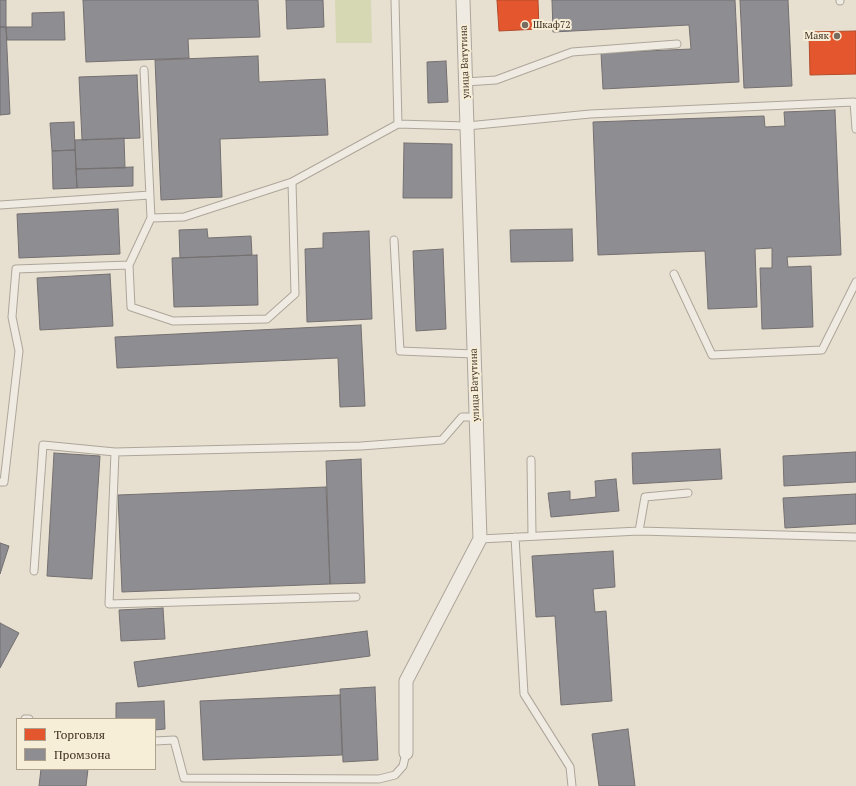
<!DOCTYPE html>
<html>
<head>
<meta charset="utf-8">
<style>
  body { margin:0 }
  #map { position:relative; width:856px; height:786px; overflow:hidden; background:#e7e0d1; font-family:"PT Serif",serif }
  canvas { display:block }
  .legend { position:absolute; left:16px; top:718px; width:140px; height:52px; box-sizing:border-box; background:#f7eed8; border:1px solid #ada18e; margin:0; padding:5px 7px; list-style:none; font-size:12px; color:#3d2e20 }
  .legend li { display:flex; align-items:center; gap:8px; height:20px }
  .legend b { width:20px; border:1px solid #ada18e }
</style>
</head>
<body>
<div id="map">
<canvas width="856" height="786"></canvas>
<ul class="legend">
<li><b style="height:11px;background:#e4572e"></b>Торговля</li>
<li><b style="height:11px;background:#8d8d92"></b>Промзона</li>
</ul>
</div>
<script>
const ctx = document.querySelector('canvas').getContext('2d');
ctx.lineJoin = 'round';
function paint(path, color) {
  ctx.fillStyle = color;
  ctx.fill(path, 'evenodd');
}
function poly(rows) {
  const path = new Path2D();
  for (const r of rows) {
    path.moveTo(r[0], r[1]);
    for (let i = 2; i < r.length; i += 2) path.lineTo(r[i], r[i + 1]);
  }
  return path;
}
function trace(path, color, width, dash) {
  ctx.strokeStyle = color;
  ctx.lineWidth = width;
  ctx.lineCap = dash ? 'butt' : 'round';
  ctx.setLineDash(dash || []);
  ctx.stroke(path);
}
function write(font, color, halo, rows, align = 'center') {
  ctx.font = font + ' "PT Serif",serif';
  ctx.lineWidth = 4;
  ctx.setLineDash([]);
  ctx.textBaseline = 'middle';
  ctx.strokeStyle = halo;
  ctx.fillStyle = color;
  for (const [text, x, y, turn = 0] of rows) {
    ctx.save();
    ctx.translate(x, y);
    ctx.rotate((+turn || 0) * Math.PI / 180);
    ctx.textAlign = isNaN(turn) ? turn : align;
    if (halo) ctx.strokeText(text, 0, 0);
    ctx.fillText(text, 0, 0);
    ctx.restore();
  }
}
paint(poly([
  [335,0,371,0,372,43,336,43]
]), '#d6d7b3');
const shops = poly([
  [497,0,538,0,539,29,499,31,497,0],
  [856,31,856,74,810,75,809,32,856,31]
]);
paint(shops, '#e4572e');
trace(shops, '#b24b2a', 1);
const industry = poly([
  [0,0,6,0,6,27,0,27,0,0],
  [83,0,258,0,260,37,188,39,189,58,86,62,83,0],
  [286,0,323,0,324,27,287,29,286,0],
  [552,0,735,0,739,82,603,89,601,53,691,49,689,25,553,32,552,0],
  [740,0,788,0,792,86,744,88,740,0],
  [64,12,65,40,7,40,6,27,32,27,32,13,64,12],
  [0,27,6,27,10,114,0,115,0,27],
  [258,56,259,82,325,79,328,135,220,139,222,197,161,200,155,60,258,56],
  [446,61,448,102,428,103,427,62,446,61],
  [137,75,140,138,82,140,79,77,137,75],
  [835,110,841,255,787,257,788,267,811,266,813,327,762,329,760,268,772,268,772,248,755,249,757,307,708,309,705,251,598,255,593,122,764,116,765,127,785,126,784,112,835,110],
  [74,122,75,150,52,151,50,123,74,122],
  [124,138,125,168,76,169,75,140,124,138],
  [404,143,452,144,452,198,403,198,404,143],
  [75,150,77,188,53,189,52,151,75,150],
  [133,167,133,186,77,188,76,169,133,167],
  [118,209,120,254,19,258,17,214,118,209],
  [207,229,208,238,251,236,252,255,180,258,179,230,207,229],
  [572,229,573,261,511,262,510,230,572,229],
  [369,231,372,319,307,322,305,249,323,248,323,233,369,231],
  [443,249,446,329,416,331,413,251,443,249],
  [257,255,258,305,174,307,172,258,257,255],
  [110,274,113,326,40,330,37,278,110,274],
  [361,325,365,406,340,407,338,358,117,368,115,337,361,325],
  [720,449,722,479,633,484,632,453,720,449],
  [856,452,856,482,784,486,783,456,856,452],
  [54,453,100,456,92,579,47,576,54,453],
  [361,459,365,583,330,584,326,461,361,459],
  [616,479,619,511,551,517,548,493,570,491,570,500,596,497,595,481,616,479],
  [326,487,330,584,122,592,118,495,326,487],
  [856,494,856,524,785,528,783,498,856,494],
  [0,543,9,546,0,574,0,543],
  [613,551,615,587,593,589,595,612,606,611,612,701,561,705,555,616,536,617,532,556,613,551],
  [163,608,165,639,121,641,119,610,163,608],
  [0,623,19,633,0,668,0,623],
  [367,631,370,656,138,687,134,662,367,631],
  [375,687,378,760,343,762,340,689,375,687],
  [340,695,342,755,203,760,200,701,340,695],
  [164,701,165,729,155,730,155,719,116,719,116,703,164,701],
  [628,729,635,786,599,786,592,734,628,729],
  [41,769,88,769,86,786,39,786,41,769]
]);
paint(industry, '#8d8d92');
trace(industry, '#757070', 1);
const lane = poly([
  [395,0,398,124],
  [840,0,840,1],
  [144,70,151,218,184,217,292,182,398,124,467,126,590,114,854,102,856,129],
  [465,82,496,80,572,52,677,44],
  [0,205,150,195],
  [394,240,400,351,474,354],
  [129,265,151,218],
  [674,274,712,355,822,350,856,282],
  [115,452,109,604,356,597],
  [531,460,532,536],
  [0,482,4,482,19,351,12,317,16,269,129,265,131,307,173,321,267,319,295,294,292,182],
  [639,531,856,537],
  [515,537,524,694,570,767,572,786],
  [480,539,639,531,645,497,688,493],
  [34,571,43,445,115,452,361,446,442,440,462,417,476,417],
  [25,719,29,719],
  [155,741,174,740,184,778,379,779,395,775,403,766,406,753]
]);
const street = poly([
  [406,753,406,681,480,539,463,0]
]);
trace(lane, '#ada599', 9);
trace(street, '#ada599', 15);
trace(lane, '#efebe3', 7);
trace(street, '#efebe3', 13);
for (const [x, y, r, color] of [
  [525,25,4,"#786c5e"],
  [837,36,4,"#786c5e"]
]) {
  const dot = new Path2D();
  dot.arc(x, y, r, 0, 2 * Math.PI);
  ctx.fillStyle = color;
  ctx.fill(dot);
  trace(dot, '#f7eed8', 1.5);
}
write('10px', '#3d2e20', '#f7eed8', [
  ["Шкаф72",533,25],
  ["Маяк",829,36,"right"]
], 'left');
write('10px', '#3d2e20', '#f7eed8', [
  ["улица Ватутина",465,62,-92],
  ["улица Ватутина",475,385,-92]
]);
</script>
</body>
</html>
